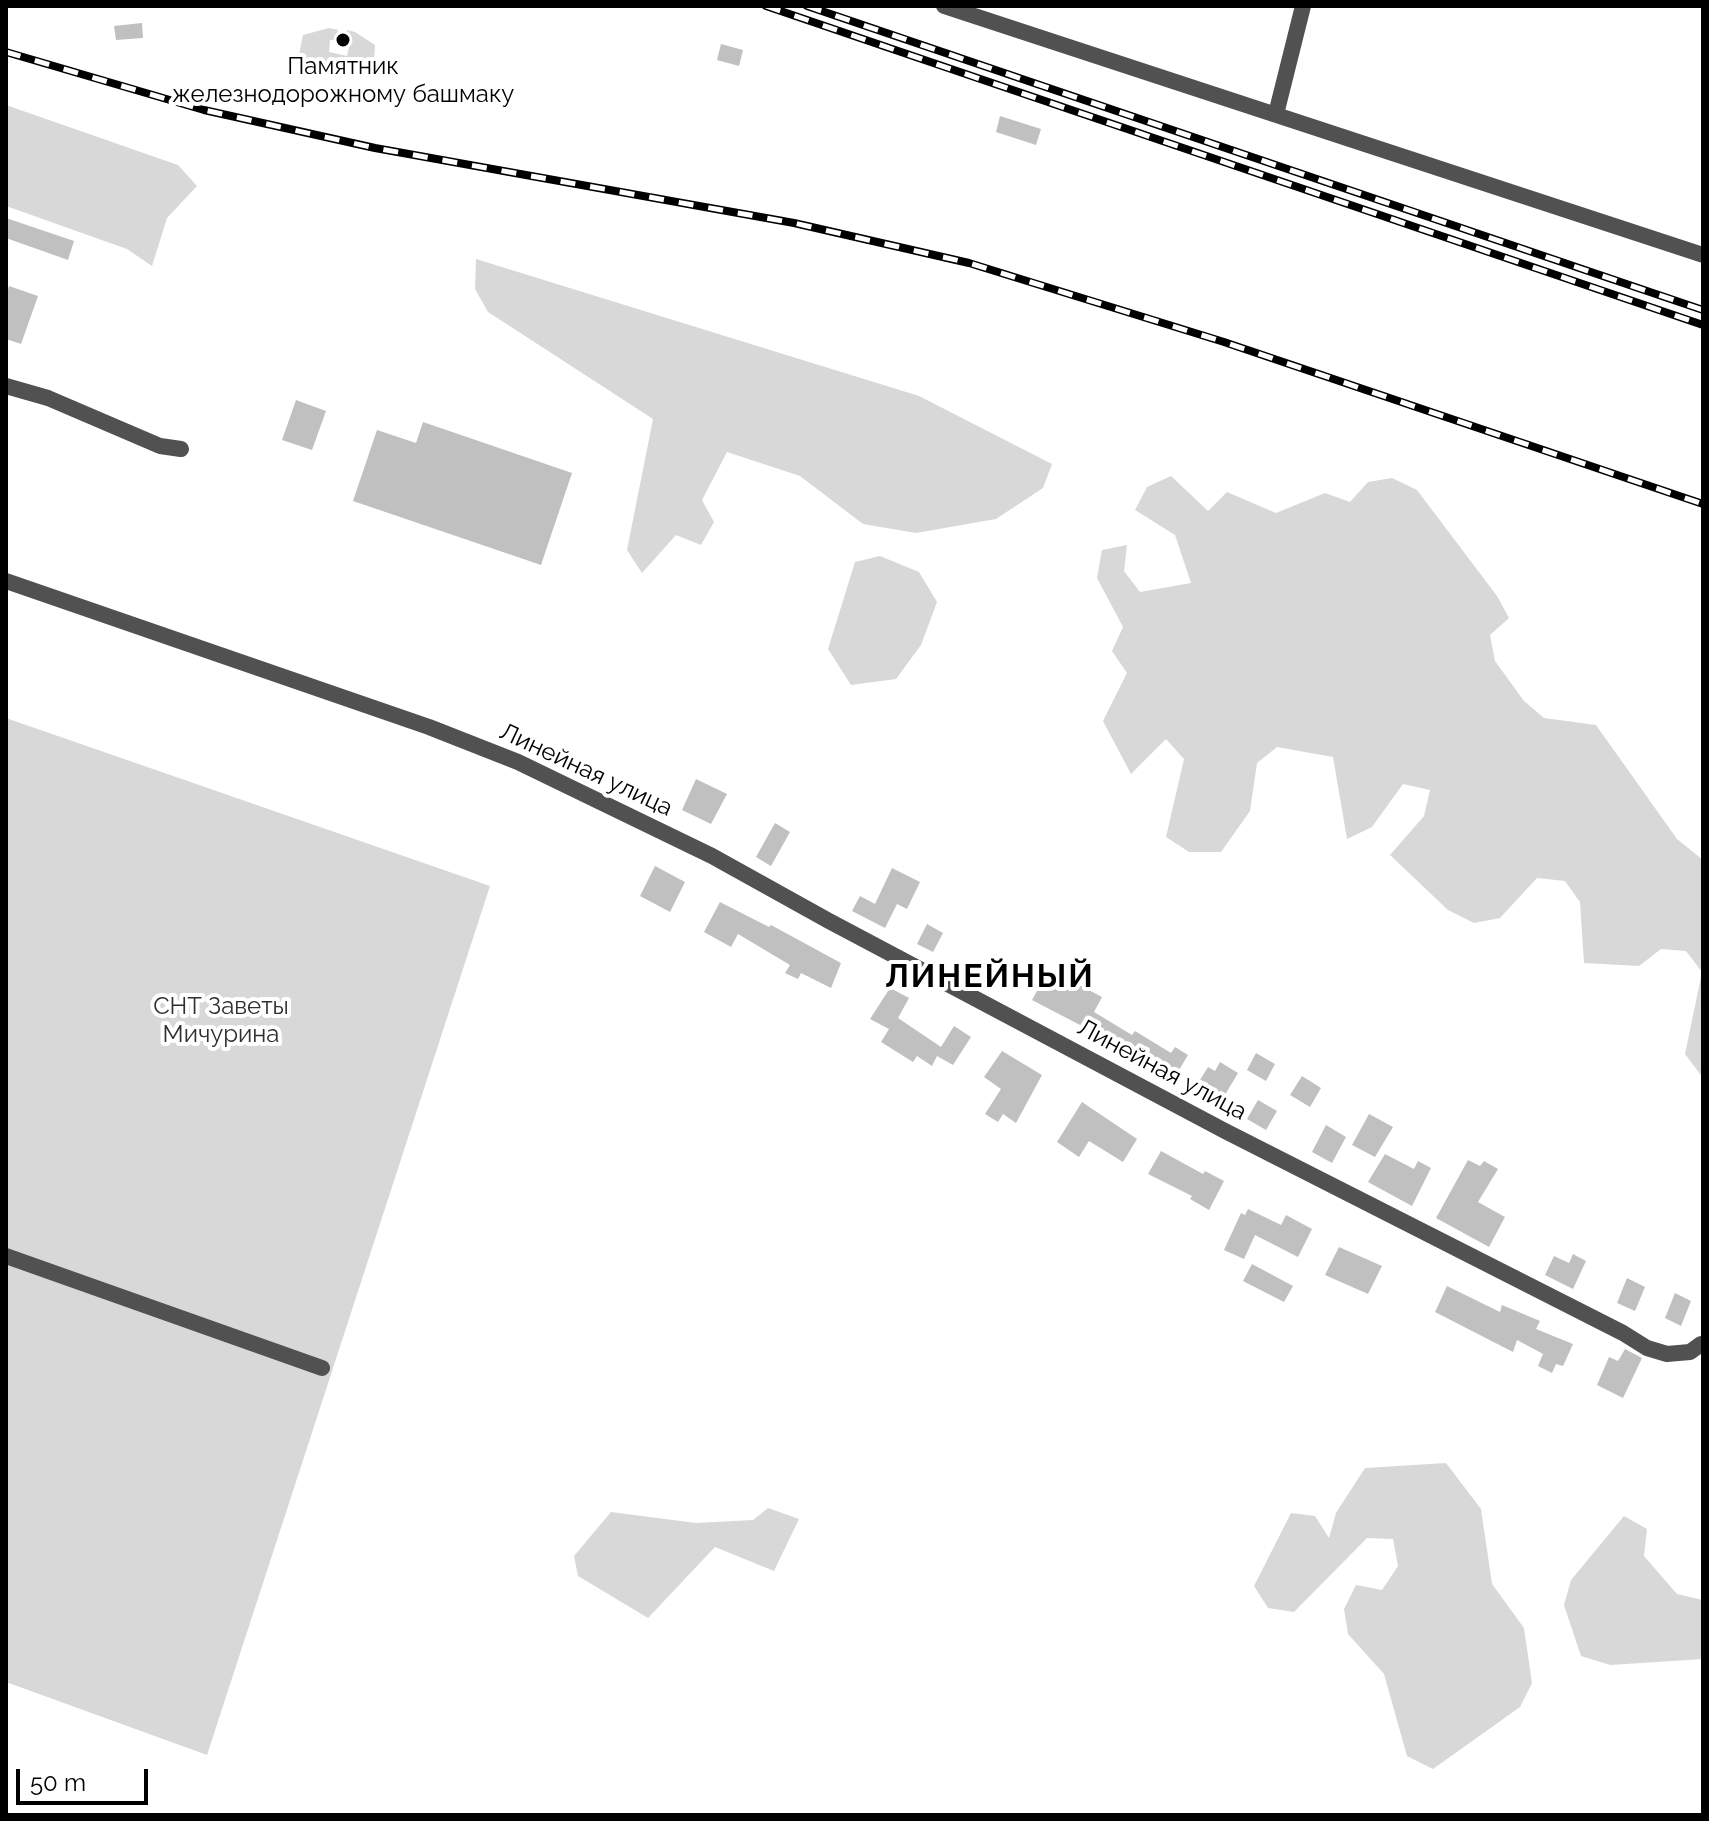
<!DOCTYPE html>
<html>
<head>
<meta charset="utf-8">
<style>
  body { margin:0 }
  #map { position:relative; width:1709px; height:1821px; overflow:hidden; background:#fff; font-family:Raleway,sans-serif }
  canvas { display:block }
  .frame { position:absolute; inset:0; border:8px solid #000; pointer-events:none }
  .scale { position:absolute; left:16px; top:1769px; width:132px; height:36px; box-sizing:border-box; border:4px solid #000; border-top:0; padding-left:10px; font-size:24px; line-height:28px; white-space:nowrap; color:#000; -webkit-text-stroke:6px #fff; paint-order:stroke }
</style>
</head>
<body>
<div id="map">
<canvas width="1709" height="1821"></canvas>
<div class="frame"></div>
<div class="scale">50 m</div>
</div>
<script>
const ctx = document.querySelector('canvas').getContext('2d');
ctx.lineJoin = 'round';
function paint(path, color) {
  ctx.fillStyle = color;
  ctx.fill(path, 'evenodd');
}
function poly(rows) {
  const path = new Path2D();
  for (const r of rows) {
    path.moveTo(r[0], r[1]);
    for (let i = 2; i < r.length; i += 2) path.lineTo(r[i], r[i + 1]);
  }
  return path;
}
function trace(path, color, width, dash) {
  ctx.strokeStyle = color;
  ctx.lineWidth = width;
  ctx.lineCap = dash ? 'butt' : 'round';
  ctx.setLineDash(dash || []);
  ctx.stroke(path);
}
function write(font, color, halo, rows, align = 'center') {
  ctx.font = font + ' Raleway,sans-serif';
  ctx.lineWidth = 8;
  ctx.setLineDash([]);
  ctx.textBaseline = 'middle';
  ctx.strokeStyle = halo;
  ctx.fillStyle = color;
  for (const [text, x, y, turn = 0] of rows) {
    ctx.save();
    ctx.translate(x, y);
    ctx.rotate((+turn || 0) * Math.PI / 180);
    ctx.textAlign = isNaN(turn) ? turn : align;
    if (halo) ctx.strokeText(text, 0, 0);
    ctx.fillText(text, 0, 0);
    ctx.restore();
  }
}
paint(poly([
  [329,28,338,30,336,40,330,40,329,52,347,56,350,43,345,43,347,30,355,32,375,45,374,63,348,72,323,69,299,55,303,35],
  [6,105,178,165,197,186,167,218,152,266,127,249,6,206],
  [476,259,919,396,1052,464,1043,488,996,519,916,533,863,524,800,476,727,452,702,500,714,522,701,545,676,535,642,573,627,550,653,419,488,312,475,289],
  [1171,476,1208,511,1227,492,1276,513,1325,493,1350,502,1368,482,1392,478,1417,490,1497,596,1509,618,1490,635,1495,661,1524,701,1544,718,1596,725,1677,839,1703,860,1703,1078,1685,1054,1702,972,1686,951,1661,949,1639,966,1584,963,1580,902,1565,881,1537,878,1500,918,1474,923,1448,910,1390,855,1424,816,1430,790,1403,784,1372,827,1347,839,1333,757,1277,747,1257,763,1250,811,1221,852,1189,852,1166,837,1184,759,1166,739,1131,774,1103,721,1127,673,1112,651,1123,627,1097,578,1102,550,1127,545,1124,571,1140,592,1191,583,1175,535,1135,510,1147,487],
  [880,556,919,572,937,602,921,645,896,679,851,685,828,649,855,562],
  [6,718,490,886,207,1755,6,1682],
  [1446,1463,1481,1509,1492,1584,1524,1628,1532,1683,1520,1707,1433,1769,1407,1756,1384,1674,1348,1634,1344,1609,1356,1585,1382,1590,1398,1566,1393,1539,1367,1538,1294,1612,1268,1608,1254,1586,1291,1513,1315,1516,1329,1538,1336,1513,1365,1468],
  [768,1508,799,1519,774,1571,715,1547,648,1618,578,1576,574,1556,611,1512,696,1523,753,1520],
  [1624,1516,1647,1529,1644,1556,1677,1594,1703,1600,1703,1659,1610,1665,1581,1656,1564,1605,1571,1580]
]), '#d8d8d8');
paint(poly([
  [142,23,143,38,116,40,114,26],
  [721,44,743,50,739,66,717,60],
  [1000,116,1041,129,1036,145,996,132],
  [6,218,74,241,68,260,6,238],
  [9,286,38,296,21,344,6,339,6,296],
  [296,400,326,411,312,450,282,440],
  [423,422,572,473,541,565,353,501,377,430,416,443],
  [696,779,727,794,711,824,682,810],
  [775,823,790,832,771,866,756,857],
  [655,866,685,882,670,912,640,896],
  [892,868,920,882,907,909,897,904,885,928,852,911,860,896,875,904],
  [720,902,769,927,771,925,841,963,831,988,801,973,798,979,785,973,790,965,738,934,731,947,704,932],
  [927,924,943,933,933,952,917,944],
  [1048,971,1078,988,1079,985,1102,997,1094,1012,1132,1035,1135,1031,1171,1053,1175,1047,1188,1055,1173,1080,1124,1048,1032,1000],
  [890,988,909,998,898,1018,941,1047,954,1026,971,1037,953,1065,937,1056,932,1066,917,1056,913,1062,881,1042,889,1029,870,1019],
  [1002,1051,1042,1075,1016,1123,1003,1114,998,1122,985,1114,1001,1089,984,1077],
  [1256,1053,1275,1064,1266,1081,1247,1070],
  [1220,1062,1238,1073,1219,1105,1201,1094,1208,1083,1200,1080,1208,1067,1215,1071],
  [1302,1076,1321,1088,1310,1107,1290,1095],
  [1258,1100,1277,1111,1266,1130,1247,1119],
  [1082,1102,1137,1139,1123,1162,1089,1141,1079,1157,1057,1142],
  [1369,1114,1393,1127,1375,1157,1352,1145],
  [1326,1125,1346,1137,1332,1163,1312,1152],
  [1161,1151,1203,1174,1205,1171,1224,1181,1209,1210,1190,1199,1192,1196,1148,1174],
  [1385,1154,1414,1169,1418,1161,1431,1168,1412,1206,1368,1182],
  [1468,1160,1480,1166,1484,1161,1498,1169,1478,1202,1505,1217,1489,1247,1436,1218],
  [1248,1209,1281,1225,1286,1215,1312,1229,1298,1257,1255,1235,1244,1259,1224,1250,1241,1213,1245,1215],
  [1339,1247,1382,1266,1368,1294,1325,1275],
  [1573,1254,1586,1261,1573,1289,1545,1275,1554,1256,1569,1263],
  [1252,1264,1293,1286,1284,1302,1243,1281],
  [1627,1278,1645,1287,1635,1311,1617,1303],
  [1447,1286,1500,1312,1502,1305,1540,1321,1536,1329,1573,1344,1563,1366,1556,1364,1552,1373,1538,1366,1543,1354,1517,1340,1513,1352,1435,1312],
  [1675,1293,1691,1301,1681,1326,1665,1318],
  [1625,1349,1642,1358,1623,1398,1597,1385,1609,1357,1618,1361]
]), '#c0c0c0');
trace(poly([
  [944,6,1703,255],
  [1276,114,1303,6],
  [6,386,48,398,160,446,181,449],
  [6,581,429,727,518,762,712,856,829,921,1225,1131,1623,1333,1647,1348,1667,1354,1690,1352,1701,1344],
  [6,1256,322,1368]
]), '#515151', 16);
const rail = poly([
  [766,6,1703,325],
  [807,6,1703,310],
  [6,52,204,110,375,148,794,223,969,263,1224,342,1703,504]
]);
trace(rail, '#000', 8);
trace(rail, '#fff', 5, [15]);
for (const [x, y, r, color] of [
  [343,40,8,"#000"]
]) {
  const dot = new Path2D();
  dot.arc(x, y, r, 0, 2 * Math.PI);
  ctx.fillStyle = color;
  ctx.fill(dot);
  trace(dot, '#fff', 3);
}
write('24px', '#000', '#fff', [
  ["Памятник",343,67],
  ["железнодорожному башмаку",343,95]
]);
write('24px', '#000', '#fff', [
  ["Линейная улица",586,770,25],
  ["Линейная улица",1162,1070,28]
]);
write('24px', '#2f2f2f', '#fff', [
  ["СНТ Заветы",221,1007],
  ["Мичурина",221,1035]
]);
ctx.letterSpacing = '2px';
write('bold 32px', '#000', '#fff', [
  ["ЛИНЕЙНЫЙ",990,977]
]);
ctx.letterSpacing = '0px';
</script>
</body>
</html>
